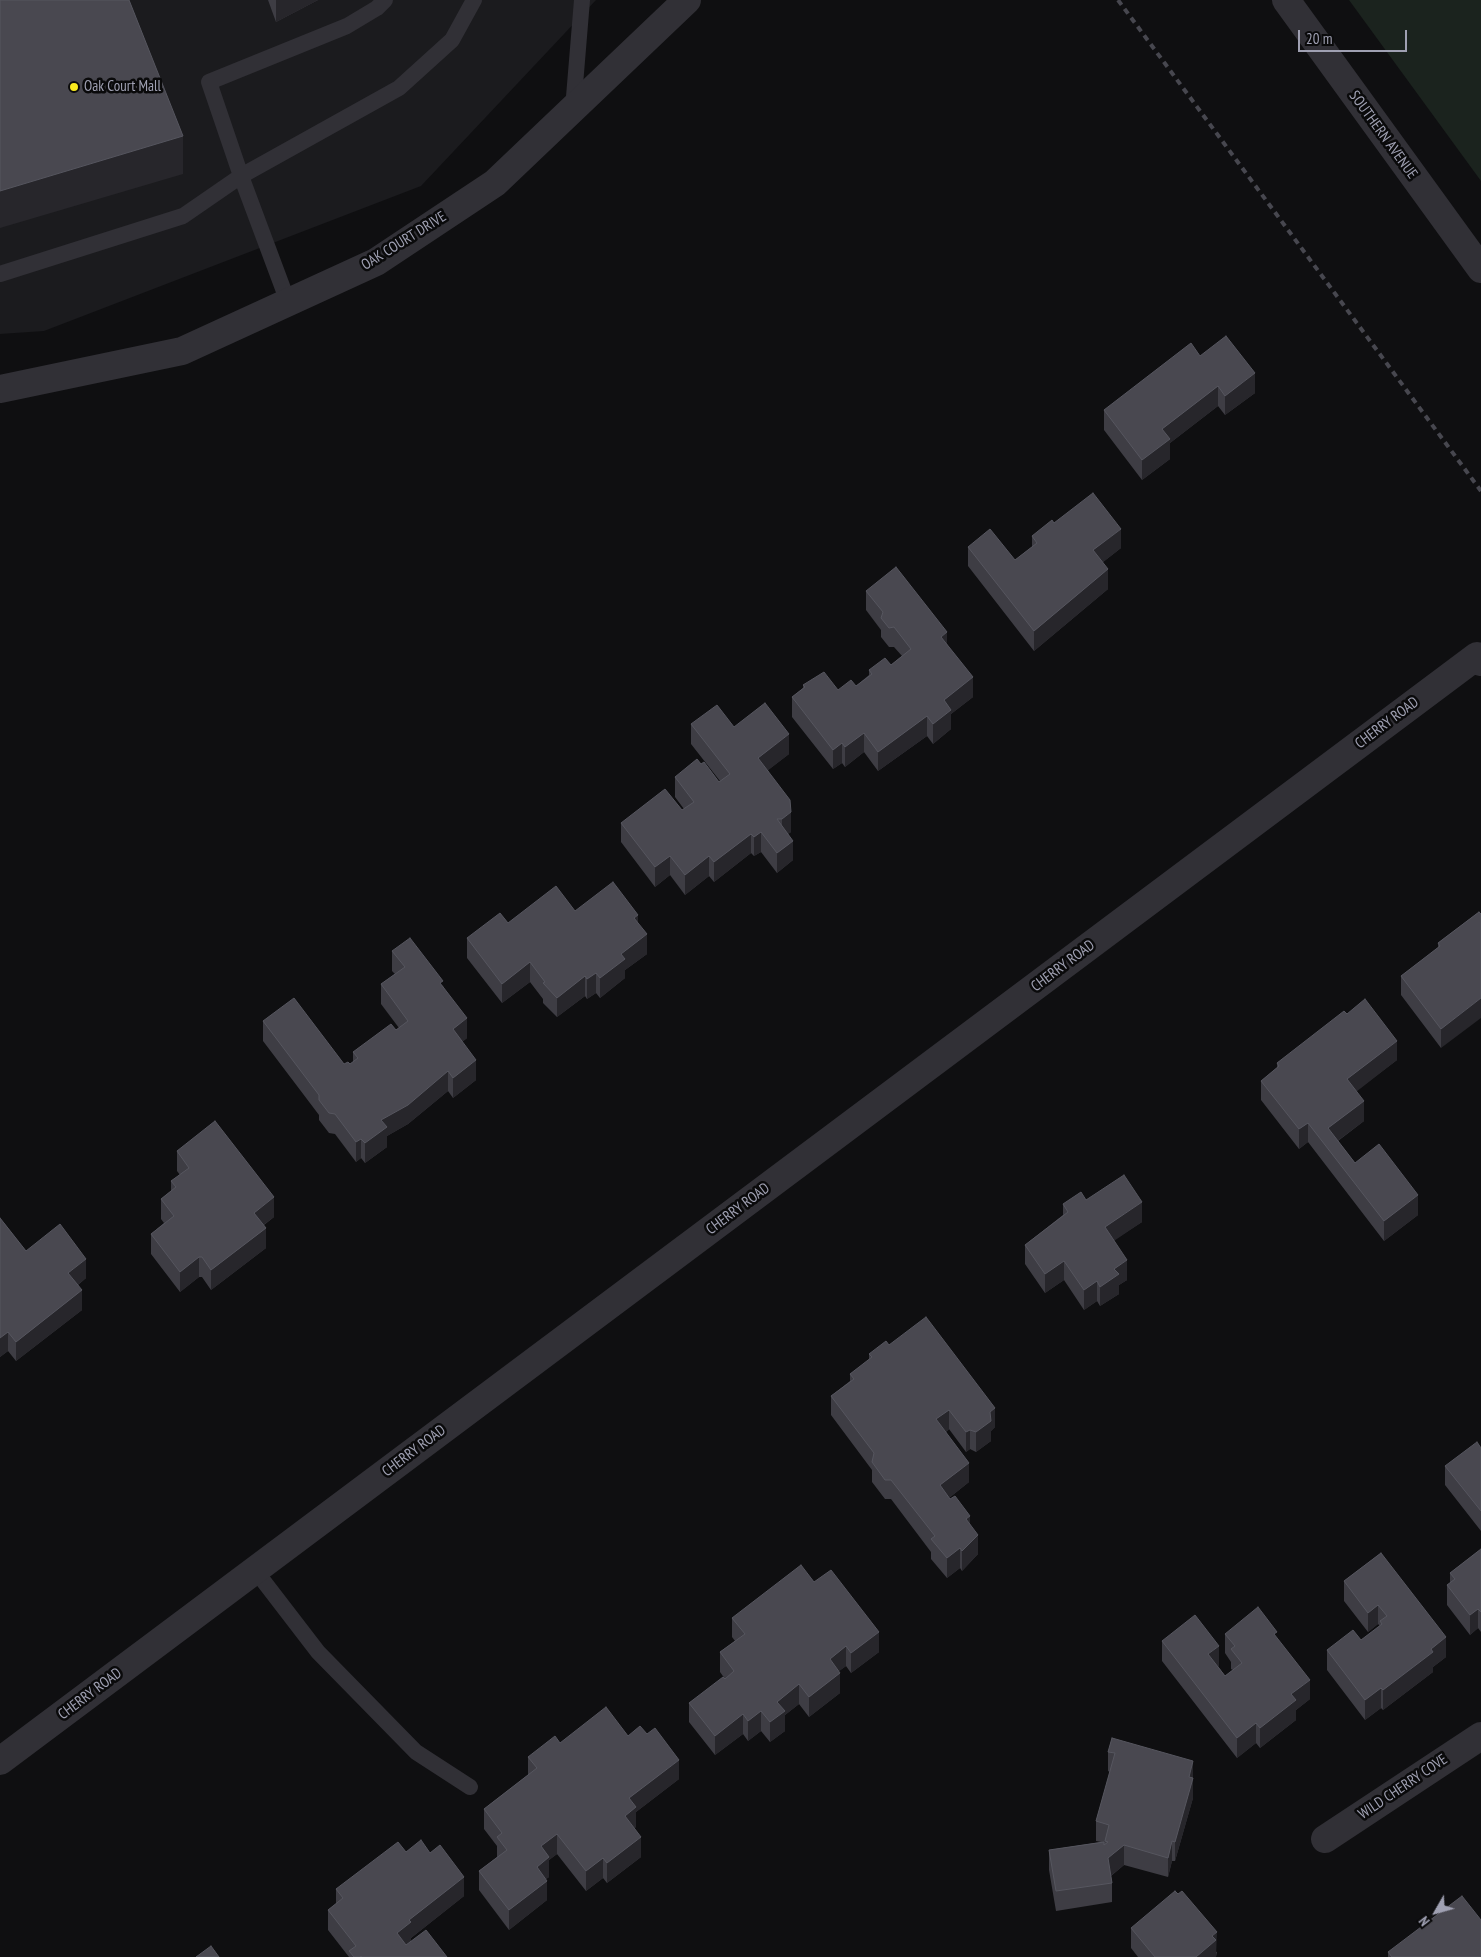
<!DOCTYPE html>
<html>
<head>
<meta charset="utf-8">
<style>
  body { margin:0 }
  #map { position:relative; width:1481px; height:1957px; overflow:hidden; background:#0f0f11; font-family:"PT Sans Narrow",sans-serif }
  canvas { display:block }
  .north { position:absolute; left:1411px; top:1887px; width:50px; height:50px; -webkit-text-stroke:4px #0a0a0b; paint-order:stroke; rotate:232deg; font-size:14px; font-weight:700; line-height:20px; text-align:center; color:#9fa0b2 }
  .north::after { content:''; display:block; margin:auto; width:18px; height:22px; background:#9fa0b2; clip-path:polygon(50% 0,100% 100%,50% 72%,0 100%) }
  .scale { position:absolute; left:1298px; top:30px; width:109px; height:22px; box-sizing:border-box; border:2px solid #9fa0b2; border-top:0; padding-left:6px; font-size:15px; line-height:18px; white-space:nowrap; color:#9fa0b2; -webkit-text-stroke:4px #0a0a0b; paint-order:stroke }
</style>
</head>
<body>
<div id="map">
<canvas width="1481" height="1957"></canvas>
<div class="north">N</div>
<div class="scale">20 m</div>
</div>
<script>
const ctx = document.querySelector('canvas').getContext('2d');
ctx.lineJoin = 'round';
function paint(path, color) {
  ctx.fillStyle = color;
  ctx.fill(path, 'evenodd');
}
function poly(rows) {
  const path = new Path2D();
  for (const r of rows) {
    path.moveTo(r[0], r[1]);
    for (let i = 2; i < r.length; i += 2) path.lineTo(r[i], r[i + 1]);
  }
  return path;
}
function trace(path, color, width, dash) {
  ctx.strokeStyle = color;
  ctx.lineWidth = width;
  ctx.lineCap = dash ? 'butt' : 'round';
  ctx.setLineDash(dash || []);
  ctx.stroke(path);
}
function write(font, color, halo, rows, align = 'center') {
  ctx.font = font + ' "PT Sans Narrow",sans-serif';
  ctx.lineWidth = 5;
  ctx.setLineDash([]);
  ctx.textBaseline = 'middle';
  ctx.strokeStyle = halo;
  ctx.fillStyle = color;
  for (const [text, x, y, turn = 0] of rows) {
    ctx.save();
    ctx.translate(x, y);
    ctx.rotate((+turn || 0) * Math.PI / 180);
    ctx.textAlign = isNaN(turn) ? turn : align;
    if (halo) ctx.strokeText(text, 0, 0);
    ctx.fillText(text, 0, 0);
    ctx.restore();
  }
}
paint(poly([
  [0,0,596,0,421,186,44,331,0,334]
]), '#1b1b1e');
paint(poly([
  [1349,0,1481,0,1481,181]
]), '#1b231e');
trace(poly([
  [573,109,582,0],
  [0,274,183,216,241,176,209,82,347,26,377,8,385,0],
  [288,302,241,176,399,88,452,40,474,0],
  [255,1570,318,1652,368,1703,416,1752,470,1787]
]), '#313036', 16);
trace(poly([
  [0,1761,1477,656,1481,662],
  [1325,1839,1481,1736]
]), '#313036', 28);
trace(poly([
  [1286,0,1481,269],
  [0,389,182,351,376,262,495,183,687,0]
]), '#313036', 28);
trace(poly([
  [1118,0,1481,491]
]), '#47474f', 4, [6, 5]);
paint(poly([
  [268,0,318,0,276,22],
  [1200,356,1255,393,1225,415,1218,406,1170,443,1170,459,1142,480,1104,430,1104,410],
  [1054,523,1121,548,1103,562,1108,589,1034,651,968,566,968,547,1015,560,1032,547,1032,536],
  [866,591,947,644,973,697,951,714,951,729,933,744,927,736,878,771,864,752,845,767,842,763,833,769,792,717,792,697,803,688,803,685,838,690,856,686,869,675,869,670,891,665,902,656,894,647,889,647,881,637,881,630,866,610],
  [691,724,734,727,789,754,768,770,791,832,788,834,793,860,777,873,761,852,754,856,751,853,714,882,709,876,685,895,670,875,655,887,621,842,621,823,682,810,684,809,675,797,675,777,701,764,719,782,720,781,691,744],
  [575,911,638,923,647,954,625,970,625,978,600,998,596,993,587,999,585,996,557,1017,543,1003,543,999,530,982,502,1003,467,958,467,938,508,923],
  [1479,912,1441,1048,1401,995,1401,976,1438,948,1438,943],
  [392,951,443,986,467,1038,462,1042,476,1080,453,1098,448,1091,408,1124,387,1136,387,1147,365,1163,361,1158,356,1162,335,1134,329,1133,319,1120,319,1115,263,1041,263,1021,344,1064,350,1064,353,1062,353,1052,399,1028,381,1004,381,984,395,974,392,971],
  [1347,1014,1397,1060,1356,1091,1364,1121,1338,1141,1355,1163,1418,1215,1384,1241,1308,1142,1299,1149,1261,1100,1261,1081,1277,1068,1277,1063],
  [177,1151,274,1217,264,1225,266,1248,211,1290,202,1277,199,1277,180,1292,151,1254,151,1234,164,1223,161,1219,161,1199,171,1191,171,1181,180,1175,177,1171],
  [1086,1200,1142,1222,1114,1240,1127,1280,1119,1285,1119,1294,1100,1306,1097,1301,1084,1310,1064,1280,1045,1293,1025,1264,1025,1245,1063,1215,1063,1204],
  [0,1218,26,1251,86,1278,78,1285,82,1310,16,1361,8,1351,0,1357],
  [889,1345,995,1427,991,1431,991,1441,976,1452,970,1449,966,1452,949,1429,946,1432,969,1482,949,1498,970,1524,978,1554,962,1571,960,1568,947,1578,931,1559,931,1552,891,1499,885,1499,872,1482,872,1470,831,1415,831,1396,850,1381,850,1374,869,1360,869,1354],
  [1481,1448,1481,1531,1445,1485,1445,1466],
  [1481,1549,1481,1632,1478,1628,1470,1635,1447,1605,1447,1585,1450,1583,1450,1573],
  [1381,1553,1446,1657,1433,1667,1433,1672,1383,1710,1381,1708,1365,1720,1327,1670,1327,1650,1361,1640,1380,1626,1378,1624,1368,1632,1344,1601,1344,1581],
  [814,1582,879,1652,851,1673,846,1666,839,1671,840,1693,809,1717,799,1704,785,1715,785,1731,770,1742,761,1731,748,1741,743,1734,715,1755,689,1722,689,1703,725,1679,720,1672,720,1652,735,1641,732,1637,732,1618],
  [1225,1634,1277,1638,1310,1699,1296,1710,1296,1720,1260,1748,1256,1743,1237,1758,1162,1661,1162,1641,1219,1665,1218,1666,1225,1676,1233,1670,1231,1669,1231,1662,1225,1653],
  [628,1736,679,1779,636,1812,636,1827,634,1828,641,1857,607,1883,603,1878,586,1891,557,1854,549,1860,549,1877,546,1879,547,1900,509,1930,479,1890,479,1871,497,1857,497,1846,484,1829,484,1809,528,1775,528,1757,560,1743],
  [1112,1738,1193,1781,1193,1798,1175,1861,1172,1861,1168,1877,1124,1865,1111,1876,1112,1883,1112,1902,1056,1911,1049,1870,1049,1850,1101,1842,1096,1841,1096,1821,1110,1772,1108,1771,1108,1752],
  [406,1852,430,1853,464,1896,411,1938,411,1941,447,1957,349,1957,328,1930,328,1910,336,1904,336,1889],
  [1131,1928,1217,1952,1216,1957,1138,1957,1131,1948],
  [1388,1952,1481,1957,1388,1957]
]), '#3e3d44');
paint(poly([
  [276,0,318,0,276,22],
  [183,136,183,174,0,228,0,191],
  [1255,373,1255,393,1225,415,1225,396],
  [1218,386,1218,406,1170,443,1170,459,1142,480,1142,460,1162,429],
  [1121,529,1121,548,1093,570,1093,550],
  [1108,569,1108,589,1034,651,1034,631],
  [947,632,947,652,941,637],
  [973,677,973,697,951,714,951,729,933,744,933,724,944,700],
  [927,716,927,736,878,771,878,752],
  [864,733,864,752,845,767,845,747],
  [789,734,789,754,758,778,758,758],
  [842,743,842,763,833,769,833,750],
  [791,812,791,832,782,839,782,819],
  [761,832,761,852,754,856,754,837],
  [751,834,751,853,714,882,714,862],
  [793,841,793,860,777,873,777,853],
  [670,856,670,875,655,887,655,867],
  [709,856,709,876,685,895,685,875],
  [638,915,638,935,634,918],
  [647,934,647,954,625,970,625,978,600,998,600,978,621,954],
  [530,962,530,982,502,1003,502,984],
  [596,973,596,993,587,999,587,979],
  [585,976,585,996,557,1017,557,998],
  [1481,998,1481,1018,1441,1048,1441,1029],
  [467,1018,467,1038,453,1049,453,1029],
  [1397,1041,1397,1060,1347,1099,1347,1079],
  [476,1060,476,1080,453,1098,453,1078],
  [448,1071,448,1091,408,1124,387,1136,387,1147,365,1163,365,1143,381,1120],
  [1364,1101,1364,1121,1328,1148,1328,1128],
  [1308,1123,1308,1142,1299,1149,1299,1129],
  [361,1139,361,1158,356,1162,356,1142],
  [1418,1195,1418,1215,1384,1241,1384,1221],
  [274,1197,274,1217,254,1232,254,1213],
  [1142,1202,1142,1222,1105,1247,1105,1227],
  [266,1228,266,1248,211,1290,211,1270],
  [199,1257,199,1277,180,1292,180,1272],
  [86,1259,86,1278,68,1293,68,1273],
  [1127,1260,1127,1280,1119,1285,1119,1294,1100,1306,1100,1287,1114,1269],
  [1064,1261,1064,1280,1045,1293,1045,1274],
  [1097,1281,1097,1301,1084,1310,1084,1290],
  [82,1290,82,1310,16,1361,16,1342],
  [8,1332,8,1351,0,1357,0,1338],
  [995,1408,995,1427,991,1431,991,1441,976,1452,976,1432,990,1412],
  [949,1410,949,1429,936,1439,936,1419],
  [970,1430,970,1449,966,1452,966,1432],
  [969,1463,969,1482,940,1505,940,1485],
  [970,1516,970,1536,966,1519],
  [978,1535,978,1554,962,1571,962,1551],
  [960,1548,960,1568,947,1578,947,1558],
  [1378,1605,1378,1624,1368,1632,1368,1613],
  [1478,1609,1478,1628,1470,1635,1470,1615],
  [879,1632,879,1652,851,1673,851,1653],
  [1446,1637,1446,1657,1433,1667,1433,1672,1383,1710,1383,1690,1431,1649],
  [846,1646,846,1666,830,1678,830,1659],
  [1219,1646,1219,1665,1208,1674,1208,1654],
  [840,1673,840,1693,809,1717,809,1697],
  [1310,1680,1310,1699,1296,1710,1296,1720,1260,1748,1260,1728,1291,1694],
  [799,1684,799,1704,785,1715,785,1731,770,1742,770,1722,777,1702],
  [1381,1688,1381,1708,1365,1720,1365,1700],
  [761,1711,761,1731,748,1741,748,1721],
  [743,1714,743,1734,715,1755,715,1736],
  [1256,1723,1256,1743,1237,1758,1237,1738],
  [679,1760,679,1779,636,1812,636,1827,625,1835,625,1816,629,1798],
  [1193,1761,1193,1798,1175,1861,1175,1842,1189,1777],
  [557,1834,557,1854,549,1860,549,1877,537,1886,537,1867,541,1846],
  [641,1837,641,1857,607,1883,607,1863],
  [1172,1841,1172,1861,1168,1877,1168,1858],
  [1124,1845,1124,1865,1108,1878,1108,1858],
  [603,1858,603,1878,586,1891,586,1871],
  [464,1877,464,1896,411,1938,411,1942,397,1953,397,1933,409,1920],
  [547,1881,547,1900,509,1930,509,1910],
  [1217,1932,1216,1957,1196,1957,1212,1936]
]), '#27262b');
const building = poly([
  [0,0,129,0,183,136,0,191,0,0],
  [1226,336,1255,373,1225,396,1218,386,1162,429,1170,439,1142,460,1104,410,1191,343,1200,356,1226,336],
  [1093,493,1121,529,1093,550,1108,569,1034,631,968,547,990,529,1015,560,1037,543,1032,536,1052,520,1054,523,1093,493],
  [896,567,947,632,941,637,973,677,944,700,951,710,933,724,927,716,878,752,864,733,845,747,842,743,833,750,792,697,805,687,803,685,824,672,838,690,851,680,856,686,872,674,869,670,885,658,891,665,911,649,894,627,889,628,881,618,883,612,866,591,896,567],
  [765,703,789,734,758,758,790,800,791,812,782,819,777,819,793,841,777,853,761,832,754,837,751,834,714,862,709,856,685,875,670,856,655,867,621,823,665,789,682,810,694,802,675,777,697,759,701,764,704,762,719,782,730,774,691,724,717,705,734,727,765,703],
  [613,882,638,915,634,918,647,934,621,954,625,959,600,978,596,973,587,979,585,976,557,998,543,983,545,982,530,962,502,984,467,938,500,913,508,923,556,886,575,911,613,882],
  [1479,912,1481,914,1481,998,1441,1029,1401,976,1440,946,1438,943,1479,912],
  [410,938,443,981,440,983,467,1018,453,1029,476,1060,453,1078,448,1071,408,1105,381,1120,387,1127,365,1143,361,1139,356,1142,335,1114,329,1113,319,1100,319,1095,263,1021,294,998,344,1064,348,1062,350,1064,358,1058,353,1052,391,1024,396,1030,408,1021,381,984,405,967,392,951,410,938],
  [1365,999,1397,1041,1347,1079,1364,1101,1328,1128,1355,1163,1379,1144,1418,1195,1384,1221,1308,1123,1299,1129,1261,1081,1279,1066,1277,1063,1344,1011,1347,1014,1365,999],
  [215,1121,274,1197,254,1213,266,1228,211,1270,202,1257,199,1257,180,1272,151,1234,174,1216,161,1199,176,1187,171,1181,189,1168,177,1151,215,1121],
  [1124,1175,1142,1202,1105,1227,1127,1260,1114,1269,1119,1274,1100,1287,1097,1281,1084,1290,1064,1261,1045,1274,1025,1245,1068,1212,1063,1204,1081,1192,1086,1200,1124,1175],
  [0,1218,26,1251,60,1224,86,1259,68,1273,82,1290,16,1342,8,1332,0,1338,0,1218],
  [926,1317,995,1408,990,1412,991,1421,976,1432,970,1430,966,1432,949,1410,936,1419,969,1463,940,1485,950,1499,955,1496,970,1516,966,1519,978,1535,962,1551,960,1548,947,1558,931,1539,935,1536,891,1480,885,1480,872,1462,874,1453,831,1396,854,1379,850,1374,872,1357,869,1354,886,1341,889,1345,926,1317],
  [1477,1442,1481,1448,1481,1511,1445,1466,1477,1442],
  [1481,1549,1481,1612,1478,1609,1470,1615,1447,1585,1455,1579,1450,1573,1481,1549],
  [1381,1553,1446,1637,1431,1649,1433,1652,1383,1690,1381,1688,1365,1700,1327,1650,1353,1630,1361,1640,1382,1624,1380,1621,1387,1616,1378,1605,1368,1613,1344,1581,1381,1553],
  [801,1565,814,1582,831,1570,879,1632,851,1653,846,1646,830,1659,840,1673,809,1697,799,1684,777,1702,785,1711,770,1722,761,1711,748,1721,743,1714,715,1736,689,1703,723,1677,725,1679,734,1671,720,1652,745,1634,732,1618,801,1565],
  [1258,1607,1277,1632,1274,1634,1310,1680,1291,1694,1296,1700,1260,1728,1256,1723,1237,1738,1162,1641,1195,1615,1219,1646,1208,1654,1225,1676,1242,1663,1231,1649,1235,1646,1225,1634,1258,1607],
  [606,1707,628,1736,640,1726,647,1734,655,1728,679,1760,629,1798,636,1807,625,1816,641,1837,607,1863,603,1858,586,1871,557,1834,541,1846,549,1857,537,1867,547,1881,509,1910,479,1871,507,1850,497,1837,502,1833,484,1809,537,1768,528,1757,555,1736,560,1743,606,1707],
  [1112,1738,1193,1761,1189,1777,1193,1778,1175,1842,1172,1841,1168,1858,1124,1845,1108,1858,1112,1883,1056,1891,1049,1850,1104,1842,1104,1845,1108,1842,1105,1841,1109,1825,1096,1821,1115,1753,1108,1752,1112,1738],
  [421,1840,430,1853,440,1845,464,1877,409,1920,411,1922,397,1933,406,1945,426,1930,447,1957,362,1957,361,1956,360,1957,354,1957,349,1951,356,1946,328,1910,343,1898,336,1889,398,1842,406,1852,421,1840],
  [1175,1891,1178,1894,1182,1891,1217,1932,1212,1936,1216,1940,1196,1957,1155,1957,1131,1928,1175,1891],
  [1462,1896,1481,1920,1481,1957,1392,1957,1388,1952,1462,1896],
  [211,1946,219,1957,196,1957,211,1946]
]);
paint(building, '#494850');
trace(building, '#56565f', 1);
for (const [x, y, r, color] of [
  [74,87,5,"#faeb1e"]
]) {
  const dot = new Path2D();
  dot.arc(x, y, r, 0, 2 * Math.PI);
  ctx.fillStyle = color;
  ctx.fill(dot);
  trace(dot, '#0a0a0b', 2);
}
write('15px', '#9fa0b2', '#0a0a0b', [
  ["Oak Court Mall",84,87]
], 'left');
write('15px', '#9fa0b2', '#0a0a0b', [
  ["SOUTHERN AVENUE",1383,135,54],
  ["OAK COURT DRIVE",404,241,-32],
  ["CHERRY ROAD",1387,723,-37],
  ["CHERRY ROAD",1063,966,-37],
  ["CHERRY ROAD",738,1209,-37],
  ["CHERRY ROAD",414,1451,-37],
  ["CHERRY ROAD",90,1694,-37],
  ["WILD CHERRY COVE",1403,1787,-34]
]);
</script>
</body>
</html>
